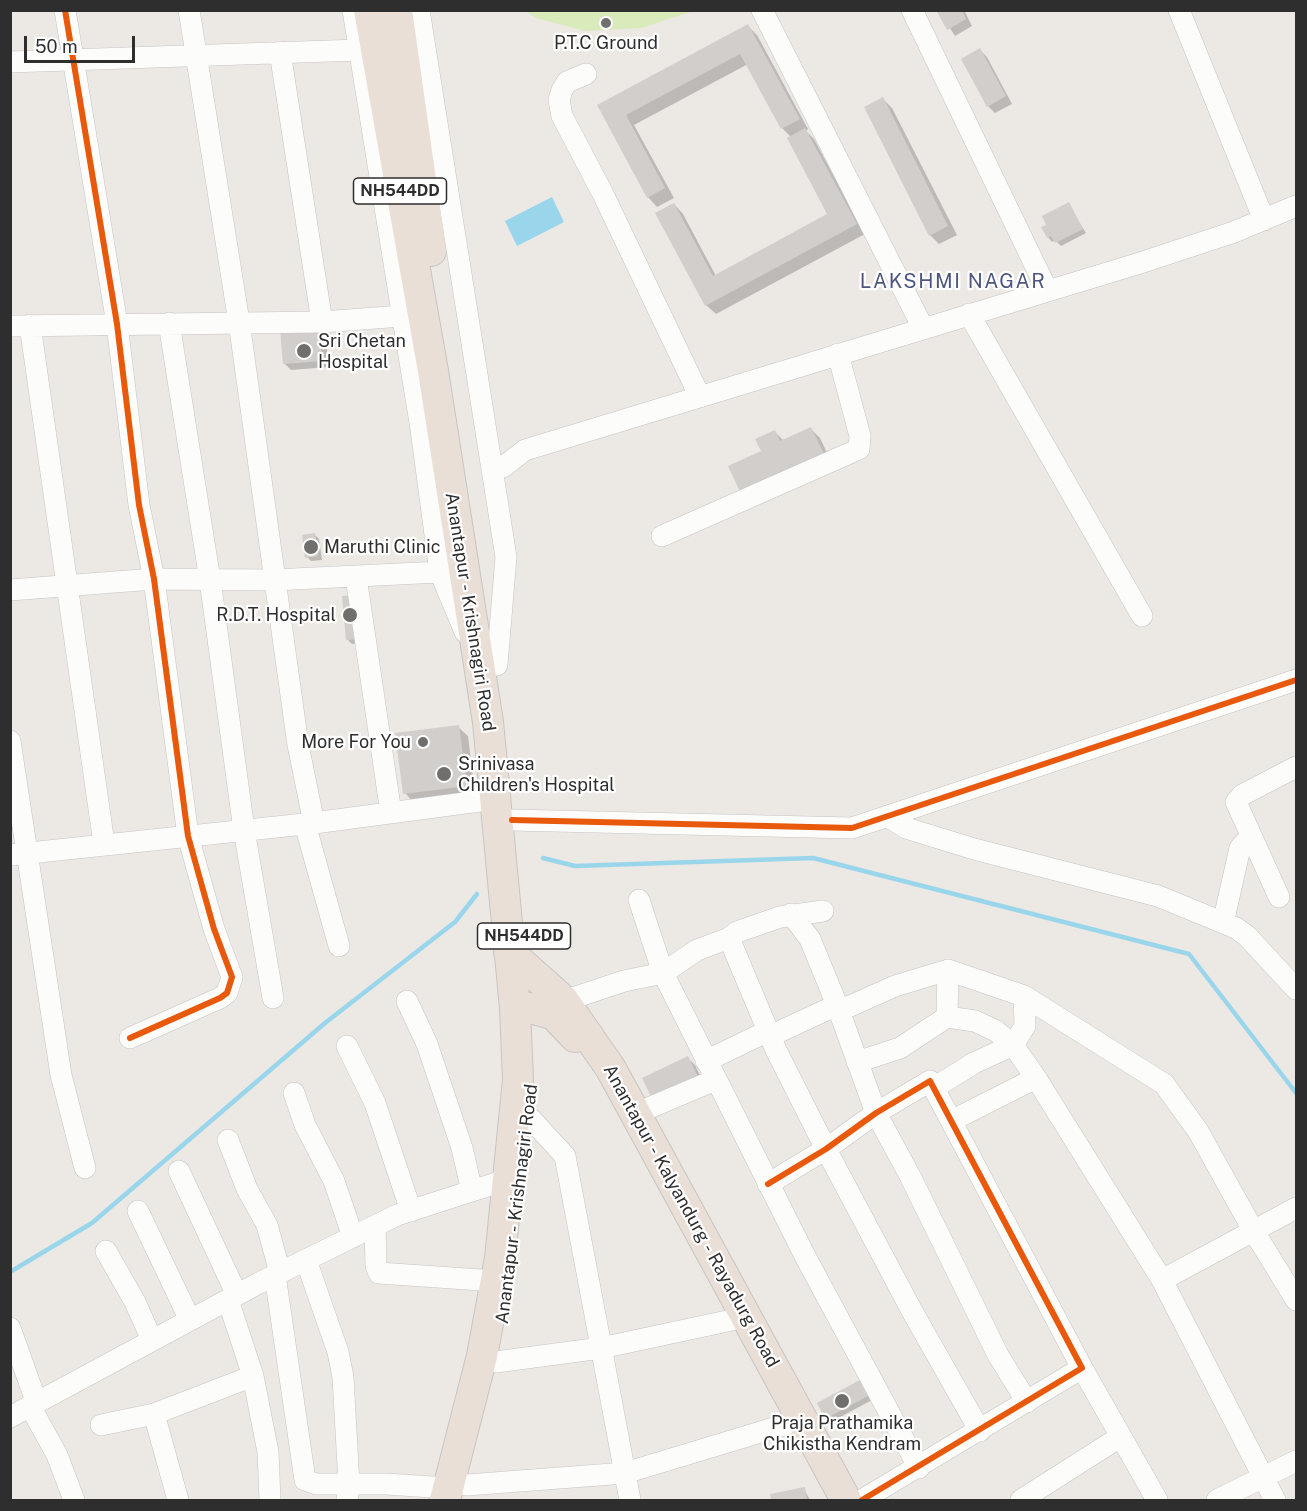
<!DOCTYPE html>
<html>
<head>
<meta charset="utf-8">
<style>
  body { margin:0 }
  #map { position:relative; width:1307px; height:1511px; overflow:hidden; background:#ece8e4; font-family:"Public Sans",sans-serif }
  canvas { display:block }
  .frame { position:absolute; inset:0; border:12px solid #2e2e2e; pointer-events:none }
  .scale { position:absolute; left:24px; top:36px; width:111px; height:27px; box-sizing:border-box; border:3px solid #2e2e2e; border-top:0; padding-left:8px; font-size:18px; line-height:21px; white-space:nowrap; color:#2e2e2e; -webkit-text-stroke:4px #fff; paint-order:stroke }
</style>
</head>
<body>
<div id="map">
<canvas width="1307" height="1511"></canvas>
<div class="frame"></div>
<div class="scale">50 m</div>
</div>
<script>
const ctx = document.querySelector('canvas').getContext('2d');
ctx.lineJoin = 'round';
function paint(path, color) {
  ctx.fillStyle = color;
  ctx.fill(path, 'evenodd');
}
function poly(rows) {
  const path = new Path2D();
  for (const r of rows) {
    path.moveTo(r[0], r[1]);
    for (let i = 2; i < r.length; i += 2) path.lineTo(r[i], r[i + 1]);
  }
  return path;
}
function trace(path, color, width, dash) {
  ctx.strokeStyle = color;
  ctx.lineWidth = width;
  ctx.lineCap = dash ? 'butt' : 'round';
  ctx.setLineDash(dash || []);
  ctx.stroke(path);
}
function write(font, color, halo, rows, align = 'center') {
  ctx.font = font + ' "Public Sans",sans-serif';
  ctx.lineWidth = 4.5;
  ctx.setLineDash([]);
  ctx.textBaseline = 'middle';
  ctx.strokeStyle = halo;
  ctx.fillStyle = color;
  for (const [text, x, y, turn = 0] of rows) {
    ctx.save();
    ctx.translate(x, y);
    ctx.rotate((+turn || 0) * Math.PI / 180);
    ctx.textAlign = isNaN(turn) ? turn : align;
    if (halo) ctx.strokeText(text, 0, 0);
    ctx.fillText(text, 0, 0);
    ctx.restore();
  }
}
paint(poly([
  [525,11,694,11,641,28,585,31,536,18]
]), '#d9eabb');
paint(poly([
  [552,197,564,222,517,246,505,221]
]), '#99d6ec');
paint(poly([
  [938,10,964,10,972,26,955,36],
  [748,26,757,35,808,129,806,131,814,139,865,234,716,314,706,305,674,204,683,214,716,276,830,215,791,137,783,129,748,64,634,125,674,198,657,207,648,197,599,106],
  [980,50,987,57,1012,104,995,113,988,106],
  [883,99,892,108,957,235,939,244,930,235],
  [1068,204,1086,233,1061,246,1055,240,1052,242,1048,237],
  [319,329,326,336,328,367,291,370,284,363],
  [811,429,820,438,834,468,763,452,775,432,784,441],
  [315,535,319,539,322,560,311,561,307,557],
  [356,597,363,643,352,644,347,639],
  [458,727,468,736,475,795,414,803,405,793],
  [688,1058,695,1065,704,1084,660,1105],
  [860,1382,872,1400,831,1422,827,1418],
  [804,1489,810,1500,773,1500,772,1495]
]), '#0003');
trace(poly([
  [543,858,575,866,813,858,1189,954,1296,1093],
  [10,1272,92,1223,325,1023,455,922,477,894]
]), '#99d6ec', 4.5);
paint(poly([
  [936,10,962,10,966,19,947,30],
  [748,24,800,119,781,129,740,54,626,115,665,188,647,198,597,105],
  [980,48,1006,96,987,107,961,59],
  [883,97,948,226,929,236,864,107],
  [805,128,857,224,705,306,655,213,674,203,713,276,827,214,787,138],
  [1069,202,1083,229,1055,243,1051,236,1047,238,1041,227,1046,225,1042,216],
  [319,327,322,361,283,364,280,330],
  [811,427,826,458,742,496,728,466,761,451,755,439,775,430,780,441],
  [315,533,318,556,305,558,302,535],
  [356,595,359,639,346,640,342,596],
  [459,725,467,786,403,794,395,733],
  [688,1056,698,1077,652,1099,642,1078],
  [860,1380,868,1396,825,1419,817,1403],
  [805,1487,807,1500,771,1500,770,1494]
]), '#d1cecb');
const minor = poly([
  [65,10,117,324,139,505,154,579,188,836,214,929,232,977,227,993,220,998,130,1038],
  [189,10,239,322,298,745,314,823],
  [353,10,421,429,440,572,465,632],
  [419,10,506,557,497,665],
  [762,10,923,328],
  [912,10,1047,290],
  [1179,10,1264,220],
  [280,52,322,322],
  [10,62,359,50],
  [586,74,567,82,562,90,559,100,562,116,603,194,700,397],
  [969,314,1142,616],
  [169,323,210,580,244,830,273,998],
  [30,325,104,844],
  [10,326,322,322,402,316],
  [492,469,503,467,525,450,1140,263,1234,232,1296,206],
  [662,536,859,449,860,436,838,354],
  [356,577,391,813],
  [10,590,154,579,273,580,440,572],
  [10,741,61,1075,85,1168],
  [887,816,906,828,974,849,1158,896,1236,928,1247,936,1296,989],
  [512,820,852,828,1296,680],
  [305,824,339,946],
  [10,855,314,823,495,799],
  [1279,897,1236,802,1242,795,1296,767],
  [639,900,663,973,697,950,729,938,776,1050,829,1155,912,1311,980,1431],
  [791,914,810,939,837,1005],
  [1223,923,1240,848,1251,836],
  [729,938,737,932,780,917,823,911],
  [407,1001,427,1044,462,1148,472,1191],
  [564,1001,624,981,663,973,805,1256,919,1468],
  [839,1011,895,986,948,970],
  [947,1017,975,1021,996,1031,1013,1045,1036,1078],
  [770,1036,837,1005,876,1113,910,1176,998,1355,1027,1402],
  [347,1046,375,1103,411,1211],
  [706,1061,768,1031],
  [857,1062,900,1048,947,1017,948,970,1024,996,1164,1084,1198,1131,1253,1230,1296,1300],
  [934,1088,974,1063,1013,1045,1025,1026,1024,996],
  [294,1093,305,1125,334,1181,353,1237],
  [637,1113,715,1080],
  [531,1119,565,1156,630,1500],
  [951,1121,1036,1078,1162,1280],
  [228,1140,247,1189,267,1225,280,1273],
  [179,1171,237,1295],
  [768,1184,826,1149,876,1113,930,1081,1082,1368,862,1500],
  [138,1211,190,1320],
  [375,1226,376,1266,379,1273,496,1281],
  [106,1251,135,1302,152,1340],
  [306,1260,338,1352,343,1377,349,1484,347,1500],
  [275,1275,305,1480,316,1484,386,1484,448,1488],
  [228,1300,253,1376,268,1452,270,1500],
  [10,1328,36,1401],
  [496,1362,601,1348,732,1320],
  [1082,1368,1157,1500],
  [30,1406,57,1455,74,1500],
  [154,1414,178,1500],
  [10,1417,259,1283,397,1215,509,1179],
  [101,1425,154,1414,253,1376],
  [450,1481,467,1485,625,1473,787,1424],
  [1021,1500,1120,1437],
  [1217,1500,1296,1461],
  [1275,1500,1162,1280,1296,1208]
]);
const highway = poly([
  [369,10,433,371,488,722,515,1008,518,1080,500,1258,482,1356,445,1500],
  [397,10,431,251],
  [509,952,564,1001,611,1069,846,1500],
  [515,1008,531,1008,554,1015,575,1037]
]);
trace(minor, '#c5c4c5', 22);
trace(highway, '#c6c5c4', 32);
trace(minor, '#fcfcfb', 21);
trace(highway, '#eadfd6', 30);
trace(poly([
  [65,10,117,324,139,505,154,579,188,836,214,929,232,977,227,993,220,998,130,1038],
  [512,820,852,828,1296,680],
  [768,1184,826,1149,876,1113,930,1081,1082,1368,862,1500]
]), '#e8590c', 6);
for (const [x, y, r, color] of [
  [606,23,6,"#706f6e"],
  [304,351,8,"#706f6e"],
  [311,547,8,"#706f6e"],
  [350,615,8,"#706f6e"],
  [423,742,6,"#706f6e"],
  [444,774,8,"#706f6e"],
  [842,1401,8,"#706f6e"]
]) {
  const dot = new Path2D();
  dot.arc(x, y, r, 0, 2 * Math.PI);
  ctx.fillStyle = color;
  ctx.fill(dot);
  trace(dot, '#fff', 2);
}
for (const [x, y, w] of [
  [400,191,93],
  [524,936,93]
]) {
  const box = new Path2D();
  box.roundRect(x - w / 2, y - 13, w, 26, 4.5);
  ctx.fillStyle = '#fff';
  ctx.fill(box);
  trace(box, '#2e2e2e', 1.5);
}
write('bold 16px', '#2e2e2e', null, [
  ["NH544DD",400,191],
  ["NH544DD",524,936]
]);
write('18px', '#2e2e2e', '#fff', [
  ["P.T.C Ground",606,43,"center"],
  ["Sri Chetan",318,341],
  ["Hospital",318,362],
  ["Maruthi Clinic",324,547],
  ["R.D.T. Hospital",336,615,"right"],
  ["More For You",411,742,"right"],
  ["Srinivasa",458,764],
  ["Children's Hospital",458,785],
  ["Praja Prathamika",842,1423,"center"],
  ["Chikistha Kendram",842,1444,"center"]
], 'left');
write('18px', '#2e2e2e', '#fff', [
  ["Anantapur - Krishnagiri Road",470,612,81],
  ["Anantapur - Krishnagiri Road",517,1204,-83],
  ["Anantapur - Kalyandurg - Rayadurg Road",691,1216,61]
]);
ctx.letterSpacing = '1.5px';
write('20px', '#4d5680', '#fff', [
  ["LAKSHMI NAGAR",953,282]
]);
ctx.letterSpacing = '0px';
</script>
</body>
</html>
